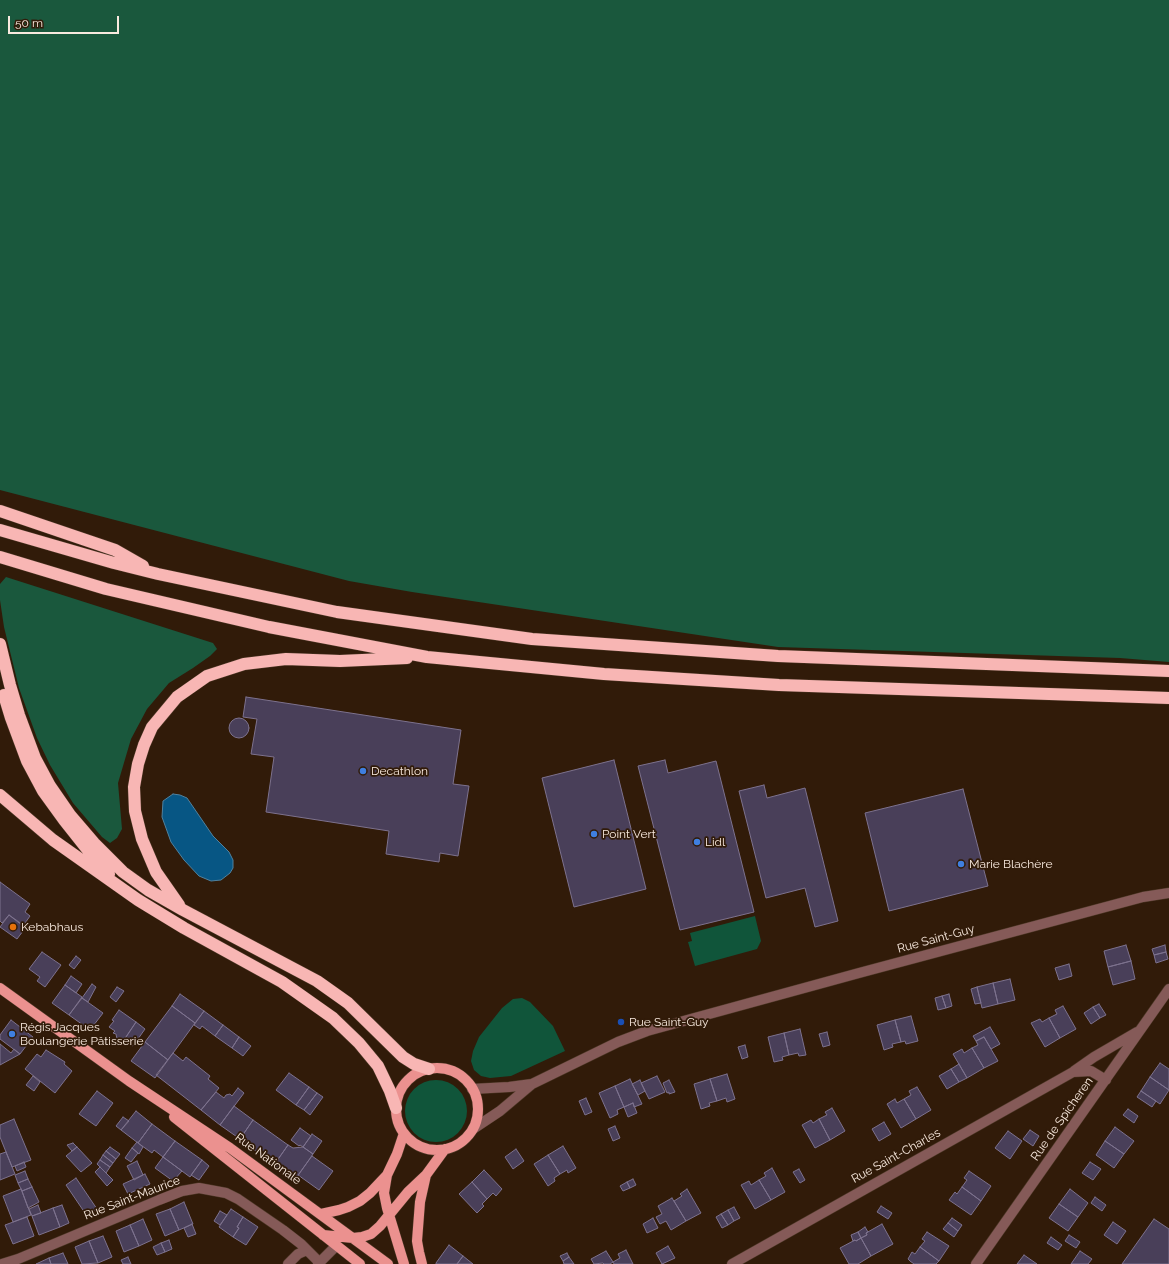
<!DOCTYPE html>
<html>
<head>
<meta charset="utf-8">
<style>
  body { margin:0 }
  #map { position:relative; width:1169px; height:1264px; overflow:hidden; background:#311b09; font-family:Raleway,sans-serif }
  canvas { display:block }
  .scale { position:absolute; left:8px; top:16px; width:111px; height:18px; box-sizing:border-box; border:2px solid #f9eadf; border-top:0; padding-left:5px; font-size:12px; line-height:14px; white-space:nowrap; color:#f9eadf; -webkit-text-stroke:3px #311b09; paint-order:stroke }
</style>
</head>
<body>
<div id="map">
<canvas width="1169" height="1264"></canvas>
<div class="scale">50 m</div>
</div>
<script>
const ctx = document.querySelector('canvas').getContext('2d');
ctx.lineJoin = 'round';
function paint(path, color) {
  ctx.fillStyle = color;
  ctx.fill(path, 'evenodd');
}
function poly(rows) {
  const path = new Path2D();
  for (const r of rows) {
    if (r.length === 3) {
      path.moveTo(r[0] + r[2], r[1]);
      path.arc(r[0], r[1], r[2], 0, 2 * Math.PI);
      continue;
    }
    path.moveTo(r[0], r[1]);
    for (let i = 2; i < r.length; i += 2) path.lineTo(r[i], r[i + 1]);
  }
  return path;
}
function trace(path, color, width, dash) {
  ctx.strokeStyle = color;
  ctx.lineWidth = width;
  ctx.lineCap = dash ? 'butt' : 'round';
  ctx.setLineDash(dash || []);
  ctx.stroke(path);
}
function write(font, color, halo, rows, align = 'center') {
  ctx.font = font + ' Raleway,sans-serif';
  ctx.lineWidth = 3.5;
  ctx.setLineDash([]);
  ctx.textBaseline = 'middle';
  ctx.strokeStyle = halo;
  ctx.fillStyle = color;
  for (const [text, x, y, turn = 0] of rows) {
    ctx.save();
    ctx.translate(x, y);
    ctx.rotate((+turn || 0) * Math.PI / 180);
    ctx.textAlign = isNaN(turn) ? turn : align;
    if (halo) ctx.strokeText(text, 0, 0);
    ctx.fillText(text, 0, 0);
    ctx.restore();
  }
}
paint(poly([
  [755,916,761,941,757,949,695,966,688,942,692,941,690,933],
  [522,998,530,1002,553,1026,565,1051,511,1076,490,1078,481,1076,474,1070,471,1061,473,1051,479,1037,502,1008,513,999],
  [436,1111,31]
]), '#10553a');
paint(poly([
  [0,0,1169,0,1169,662,1120,658,778,647,412,592,349,581,0,490],
  [6,577,213,643,217,649,210,656,193,668,169,683,147,709,131,739,118,783,122,829,117,838,110,843,102,837,73,803,50,765,37,738,19,688,4,627,0,600,0,584]
]), '#1a583d');
const water = poly([
  [173,794,180,795,187,798,213,836,229,852,233,860,233,868,230,873,221,880,211,881,199,876,184,860,171,842,162,817,163,801,173,794]
]);
paint(water, '#075684');
trace(water, '#50829f', 1);
const building = poly([
  [246,697,461,730,453,784,469,786,458,856,440,853,439,862,386,854,389,831,266,812,274,757,251,754,257,719,243,717,246,697],
  [239,728,10],
  [614,760,646,889,574,907,542,778,614,760],
  [665,760,668,773,716,761,754,912,680,930,638,766,665,760],
  [764,785,767,798,805,788,838,921,815,927,805,888,766,898,739,791,764,785],
  [963,789,988,886,889,911,865,813,963,789],
  [0,882,30,904,25,912,30,916,23,926,9,915,2,923,0,921,0,882],
  [9,915,26,927,17,939,0,927,9,915],
  [1126,945,1131,961,1108,967,1104,951,1126,945],
  [1165,945,1166,952,1154,955,1152,949,1165,945],
  [42,952,61,965,45,987,37,981,40,977,29,969,42,952],
  [1166,952,1168,959,1156,963,1154,955,1166,952],
  [76,956,81,960,74,969,69,965,76,956],
  [1131,961,1135,979,1113,985,1108,967,1131,961],
  [1069,964,1072,976,1059,980,1055,968,1069,964],
  [71,976,82,984,76,993,65,985,71,976],
  [1010,979,1015,1000,998,1004,993,983,1010,979],
  [993,983,998,1004,982,1008,977,987,993,983],
  [92,984,96,987,88,1002,82,998,92,984],
  [65,985,82,997,69,1015,52,1003,65,985],
  [117,987,124,991,116,1002,110,997,117,987],
  [977,987,981,1003,975,1004,971,989,977,987],
  [180,994,204,1011,195,1023,172,1006,180,994],
  [949,994,952,1006,946,1008,942,996,949,994],
  [942,996,946,1008,938,1010,935,998,942,996],
  [82,998,103,1013,90,1030,69,1015,82,998],
  [1099,1004,1106,1015,1100,1018,1093,1007,1099,1004],
  [172,1006,195,1023,168,1060,145,1042,172,1006],
  [1063,1006,1076,1029,1060,1038,1049,1018,1057,1014,1055,1010,1063,1006],
  [1093,1007,1100,1018,1091,1024,1084,1013,1093,1007],
  [119,1010,136,1022,124,1040,121,1038,117,1039,116,1034,113,1033,115,1031,109,1027,114,1021,112,1020,119,1010],
  [204,1011,223,1025,215,1036,202,1026,200,1029,194,1025,204,1011],
  [911,1016,918,1041,906,1044,905,1041,901,1042,895,1020,911,1016],
  [1049,1018,1060,1038,1045,1047,1031,1023,1040,1019,1042,1022,1049,1018],
  [11,1020,33,1037,20,1054,0,1039,0,1035,11,1020],
  [895,1020,901,1042,892,1044,893,1047,884,1050,877,1025,895,1020],
  [136,1022,145,1029,133,1046,124,1040,136,1022],
  [223,1025,239,1037,232,1048,215,1036,223,1025],
  [990,1027,1000,1044,991,1049,984,1037,976,1041,973,1036,990,1027],
  [800,1029,806,1055,799,1056,798,1053,789,1055,784,1033,800,1029],
  [827,1032,830,1045,823,1047,819,1034,827,1032],
  [784,1033,789,1055,782,1057,783,1060,774,1062,768,1037,784,1033],
  [239,1037,251,1046,243,1056,232,1048,239,1037],
  [984,1037,998,1061,984,1068,972,1048,978,1045,976,1041,984,1037],
  [145,1042,168,1060,155,1078,131,1061,145,1042],
  [0,1044,11,1053,14,1049,20,1054,0,1065,0,1044],
  [745,1045,748,1057,742,1059,738,1047,745,1045],
  [972,1048,984,1068,967,1078,953,1054,962,1049,964,1053,972,1048],
  [46,1050,65,1062,64,1064,72,1071,55,1093,25,1069,37,1054,41,1057,46,1050],
  [173,1053,183,1061,186,1057,210,1076,208,1079,219,1088,201,1110,156,1075,173,1053],
  [1160,1063,1169,1069,1169,1090,1150,1077,1160,1063],
  [959,1064,967,1078,959,1082,951,1069,959,1064],
  [951,1069,959,1082,947,1089,939,1076,951,1069],
  [289,1073,309,1087,296,1105,276,1090,289,1073],
  [727,1074,735,1099,727,1102,726,1098,717,1101,710,1079,727,1074],
  [33,1076,40,1082,34,1091,26,1085,33,1076],
  [657,1076,665,1092,649,1099,641,1083,657,1076],
  [1150,1077,1169,1090,1160,1104,1141,1091,1150,1077],
  [630,1079,642,1104,634,1107,633,1103,624,1107,615,1086,630,1079],
  [710,1079,717,1101,709,1103,710,1106,701,1109,694,1084,710,1079],
  [640,1080,645,1091,638,1095,632,1084,640,1080],
  [669,1080,675,1092,669,1094,669,1092,667,1093,663,1083,669,1080],
  [615,1086,624,1107,617,1110,618,1114,610,1118,599,1093,615,1086],
  [309,1087,317,1093,304,1110,296,1105,309,1087],
  [917,1087,931,1110,916,1119,904,1099,911,1095,909,1091,917,1087],
  [238,1088,244,1093,220,1125,201,1110,216,1092,224,1098,226,1095,230,1094,232,1096,238,1088],
  [97,1091,113,1103,96,1126,79,1114,97,1091],
  [1141,1091,1156,1101,1152,1107,1137,1097,1141,1091],
  [317,1093,323,1097,310,1115,304,1110,317,1093],
  [586,1098,592,1112,585,1115,579,1101,586,1098],
  [895,1099,897,1103,904,1099,916,1119,901,1128,887,1104,895,1099],
  [633,1103,637,1113,628,1117,624,1107,633,1103],
  [234,1106,253,1120,240,1139,220,1125,234,1106],
  [832,1108,845,1131,830,1140,819,1119,827,1115,825,1112,832,1108],
  [1128,1109,1138,1116,1134,1123,1123,1115,1128,1109],
  [136,1111,152,1124,138,1143,121,1130,136,1111],
  [123,1117,129,1121,121,1130,116,1126,123,1117],
  [14,1119,31,1160,12,1167,0,1137,0,1125,14,1119],
  [819,1119,830,1140,815,1148,802,1125,811,1120,813,1123,819,1119],
  [253,1120,288,1145,274,1165,240,1139,253,1120],
  [884,1122,891,1134,879,1141,872,1129,884,1122],
  [152,1124,175,1141,163,1157,154,1150,152,1153,138,1143,152,1124],
  [615,1126,620,1138,613,1141,608,1129,615,1126],
  [1115,1127,1134,1141,1124,1154,1105,1141,1115,1127],
  [300,1128,311,1136,303,1147,300,1145,299,1146,291,1140,300,1128],
  [1030,1130,1039,1136,1033,1146,1023,1139,1030,1130],
  [1008,1131,1022,1141,1010,1159,995,1148,1008,1131],
  [312,1134,322,1141,313,1154,303,1147,312,1134],
  [175,1141,202,1160,190,1177,163,1157,175,1141],
  [1105,1141,1124,1154,1114,1168,1096,1155,1105,1141],
  [137,1142,143,1147,139,1154,132,1148,137,1142],
  [73,1143,77,1147,72,1151,67,1145,73,1143],
  [288,1145,293,1148,303,1147,313,1154,295,1180,274,1165,288,1145],
  [563,1146,576,1168,568,1173,567,1170,560,1174,548,1155,563,1146],
  [77,1147,92,1163,81,1172,66,1156,77,1147],
  [110,1147,120,1154,116,1159,106,1151,110,1147],
  [132,1148,138,1153,131,1162,125,1158,132,1148],
  [516,1149,524,1161,513,1169,505,1157,516,1149],
  [106,1151,116,1159,113,1163,103,1155,106,1151],
  [6,1152,15,1174,0,1180,0,1154,6,1152],
  [103,1155,113,1163,110,1167,100,1160,103,1155],
  [548,1155,560,1174,554,1178,555,1181,548,1186,534,1164,548,1155],
  [312,1156,333,1171,319,1190,298,1175,312,1156],
  [163,1157,182,1171,173,1181,155,1168,163,1157],
  [100,1160,110,1167,106,1173,97,1164,100,1160],
  [202,1160,209,1166,199,1180,191,1175,202,1160],
  [137,1161,143,1175,134,1180,127,1166,137,1161],
  [24,1162,26,1167,17,1171,15,1166,24,1162],
  [1090,1162,1101,1169,1093,1180,1082,1173,1090,1162],
  [100,1167,113,1180,107,1186,95,1172,100,1167],
  [772,1168,785,1192,771,1200,759,1180,766,1176,764,1173,772,1168],
  [799,1169,805,1180,800,1183,793,1172,799,1169],
  [484,1170,502,1189,496,1196,493,1193,487,1199,472,1182,484,1170],
  [25,1171,28,1179,18,1183,15,1175,25,1171],
  [969,1171,991,1186,981,1201,962,1187,967,1180,964,1178,969,1171],
  [145,1174,150,1184,128,1194,123,1184,145,1174],
  [76,1178,97,1209,87,1216,66,1185,76,1178],
  [28,1179,32,1187,22,1191,18,1183,28,1179],
  [633,1179,636,1185,630,1188,627,1182,633,1179],
  [759,1180,771,1200,755,1209,741,1185,749,1181,751,1185,759,1180],
  [472,1182,487,1199,482,1204,484,1206,477,1213,459,1194,472,1182],
  [627,1182,630,1188,623,1191,620,1186,627,1182],
  [32,1187,39,1202,28,1208,22,1191,32,1187],
  [962,1187,981,1201,971,1215,949,1200,955,1192,957,1194,962,1187],
  [21,1189,31,1215,13,1222,3,1196,21,1189],
  [687,1189,701,1213,686,1221,674,1201,682,1196,680,1194,687,1189],
  [1070,1189,1088,1203,1078,1217,1059,1204,1070,1189],
  [1095,1197,1106,1205,1102,1211,1091,1203,1095,1197],
  [672,1198,686,1221,671,1230,666,1221,660,1224,656,1217,662,1214,658,1206,672,1198],
  [184,1202,193,1224,179,1230,170,1209,184,1202],
  [1059,1204,1078,1217,1068,1231,1049,1218,1059,1204],
  [38,1205,41,1213,32,1216,29,1209,38,1205],
  [62,1205,69,1223,60,1227,53,1208,62,1205],
  [881,1206,892,1213,888,1219,877,1212,881,1206],
  [734,1207,740,1218,734,1221,728,1210,734,1207],
  [53,1208,60,1227,39,1235,32,1216,53,1208],
  [170,1209,179,1230,165,1236,156,1214,170,1209],
  [231,1209,243,1217,237,1227,239,1228,233,1237,219,1227,231,1209],
  [728,1210,734,1221,728,1225,721,1214,728,1210],
  [220,1211,227,1215,220,1225,214,1221,220,1211],
  [721,1214,728,1225,722,1228,716,1217,721,1214],
  [27,1217,34,1236,13,1244,5,1225,27,1217],
  [243,1217,258,1227,246,1245,233,1237,239,1228,237,1227,243,1217],
  [653,1218,658,1228,647,1233,643,1224,653,1218],
  [952,1218,962,1225,958,1231,948,1223,952,1218],
  [143,1219,152,1240,139,1246,130,1225,143,1219],
  [1154,1219,1169,1229,1169,1264,1122,1264,1154,1219],
  [1113,1222,1126,1231,1117,1244,1104,1235,1113,1222],
  [948,1223,958,1231,954,1237,943,1229,948,1223],
  [192,1224,196,1234,188,1237,184,1228,192,1224],
  [882,1224,893,1244,871,1256,861,1238,867,1235,866,1233,882,1224],
  [130,1225,139,1246,124,1252,116,1231,130,1225],
  [865,1227,868,1232,866,1233,867,1235,861,1238,858,1232,865,1227],
  [858,1232,861,1238,856,1241,855,1240,853,1241,851,1235,858,1232],
  [927,1232,949,1246,939,1261,920,1247,925,1241,922,1239,927,1232],
  [1069,1235,1080,1242,1076,1248,1065,1241,1069,1235],
  [103,1236,112,1257,98,1263,89,1241,103,1236],
  [1051,1237,1062,1245,1058,1250,1047,1243,1051,1237],
  [861,1238,871,1256,858,1264,849,1264,840,1248,855,1240,856,1241,861,1238],
  [169,1240,172,1249,165,1252,161,1243,169,1240],
  [89,1241,98,1263,82,1264,75,1247,89,1241],
  [161,1243,165,1252,157,1255,153,1247,161,1243],
  [449,1245,463,1256,457,1264,436,1264,436,1263,449,1245],
  [668,1246,675,1258,662,1264,656,1253,668,1246],
  [920,1247,939,1261,936,1264,914,1264,910,1261,908,1259,912,1252,915,1254,920,1247],
  [626,1250,633,1264,614,1264,613,1262,620,1258,618,1254,626,1250],
  [606,1251,613,1262,610,1264,604,1264,603,1263,594,1264,591,1259,606,1251],
  [1080,1251,1092,1259,1088,1264,1071,1264,1080,1251],
  [63,1253,68,1264,51,1264,49,1258,63,1253],
  [567,1253,569,1257,563,1261,560,1256,567,1253],
  [1024,1255,1037,1264,1017,1264,1024,1255],
  [463,1256,473,1264,457,1264,463,1256],
  [128,1257,131,1264,123,1264,121,1260,128,1257],
  [569,1257,574,1264,564,1264,563,1261,569,1257],
  [49,1258,51,1264,36,1264,49,1258]
]);
paint(building, '#493f59');
trace(building, '#7d728e', 1);
const minor = poly([
  [1074,1071,1094,1057,1137,1032],
  [472,1089,509,1087,532,1084],
  [473,1129,500,1111,532,1084,618,1042,647,1031,859,973,1143,897,1169,893],
  [2,1264,18,1259,159,1200,182,1191,199,1188,226,1193,238,1199,283,1230,301,1244,319,1262],
  [288,1264,298,1254,307,1250],
  [318,1264,336,1246],
  [732,1264,1073,1072,1091,1071,1106,1080],
  [976,1264,1169,989]
]);
const primary = poly([
  [0,988,129,1081,230,1148,388,1264],
  [437,1109,41],
  [174,1117,360,1264],
  [387,1175,384,1193,387,1208,404,1264],
  [321,1214,339,1210,348,1207,360,1201,370,1193,387,1175,397,1154,404,1133],
  [323,1235,353,1238,362,1237,371,1234,380,1226,408,1192,426,1175,445,1149],
  [422,1264,419,1252,417,1241,420,1202,426,1175]
]);
const motorway = poly([
  [0,511,115,550,143,566],
  [0,530,114,563,158,574,337,612,532,639,778,656,1169,671],
  [0,557,106,589,269,627,427,657,604,674,779,685,1169,698],
  [0,644,10,685,19,715,35,758,50,786,70,815,94,843,123,872,148,890,183,910,317,981,348,1003,403,1057,414,1064,429,1069],
  [4,695,11,718,27,761,43,791,64,820,87,849,109,874],
  [0,795,53,840,138,900,184,928,282,982,333,1018,359,1043,378,1066,390,1091,396,1108],
  [179,905,156,872,142,839,135,811,134,787,138,764,144,745,152,727,177,697,207,676,244,664,286,659,340,661,407,658]
]);
trace(minor, '#4d3827', 11);
trace(primary, '#4d3827', 11);
trace(motorway, '#4d3827', 13);
trace(minor, '#855a58', 10);
trace(primary, '#eb918f', 10);
trace(motorway, '#f8b6b4', 12);
for (const [x, y, r, color] of [
  [363,771,4,"#3f7fe0"],
  [594,834,4,"#3f7fe0"],
  [697,842,4,"#3f7fe0"],
  [961,864,4,"#3f7fe0"],
  [13,927,4,"#e8710a"],
  [621,1022,4,"#1a4fb4"],
  [12,1034,4,"#3f7fe0"]
]) {
  const dot = new Path2D();
  dot.arc(x, y, r, 0, 2 * Math.PI);
  ctx.fillStyle = color;
  ctx.fill(dot);
  trace(dot, '#311b09', 1.5);
}
write('12px', '#f9eadf', '#311b09', [
  ["Decathlon",371,771],
  ["Point Vert",602,834],
  ["Lidl",705,842],
  ["Marie Blachère",969,864],
  ["Kebabhaus",21,927],
  ["Rue Saint-Guy",629,1022],
  ["Régis Jacques",20,1027],
  ["Boulangerie Pâtisserie",20,1041]
], 'left');
write('12px', '#f9eadf', '#311b09', [
  ["Rue Saint-Guy",936,939,-15],
  ["Rue de Spicheren",1062,1119,-55],
  ["Rue Saint-Charles",896,1156,-29],
  ["Rue Nationale",268,1159,36],
  ["Rue Saint-Maurice",132,1198,-21]
]);
</script>
</body>
</html>
